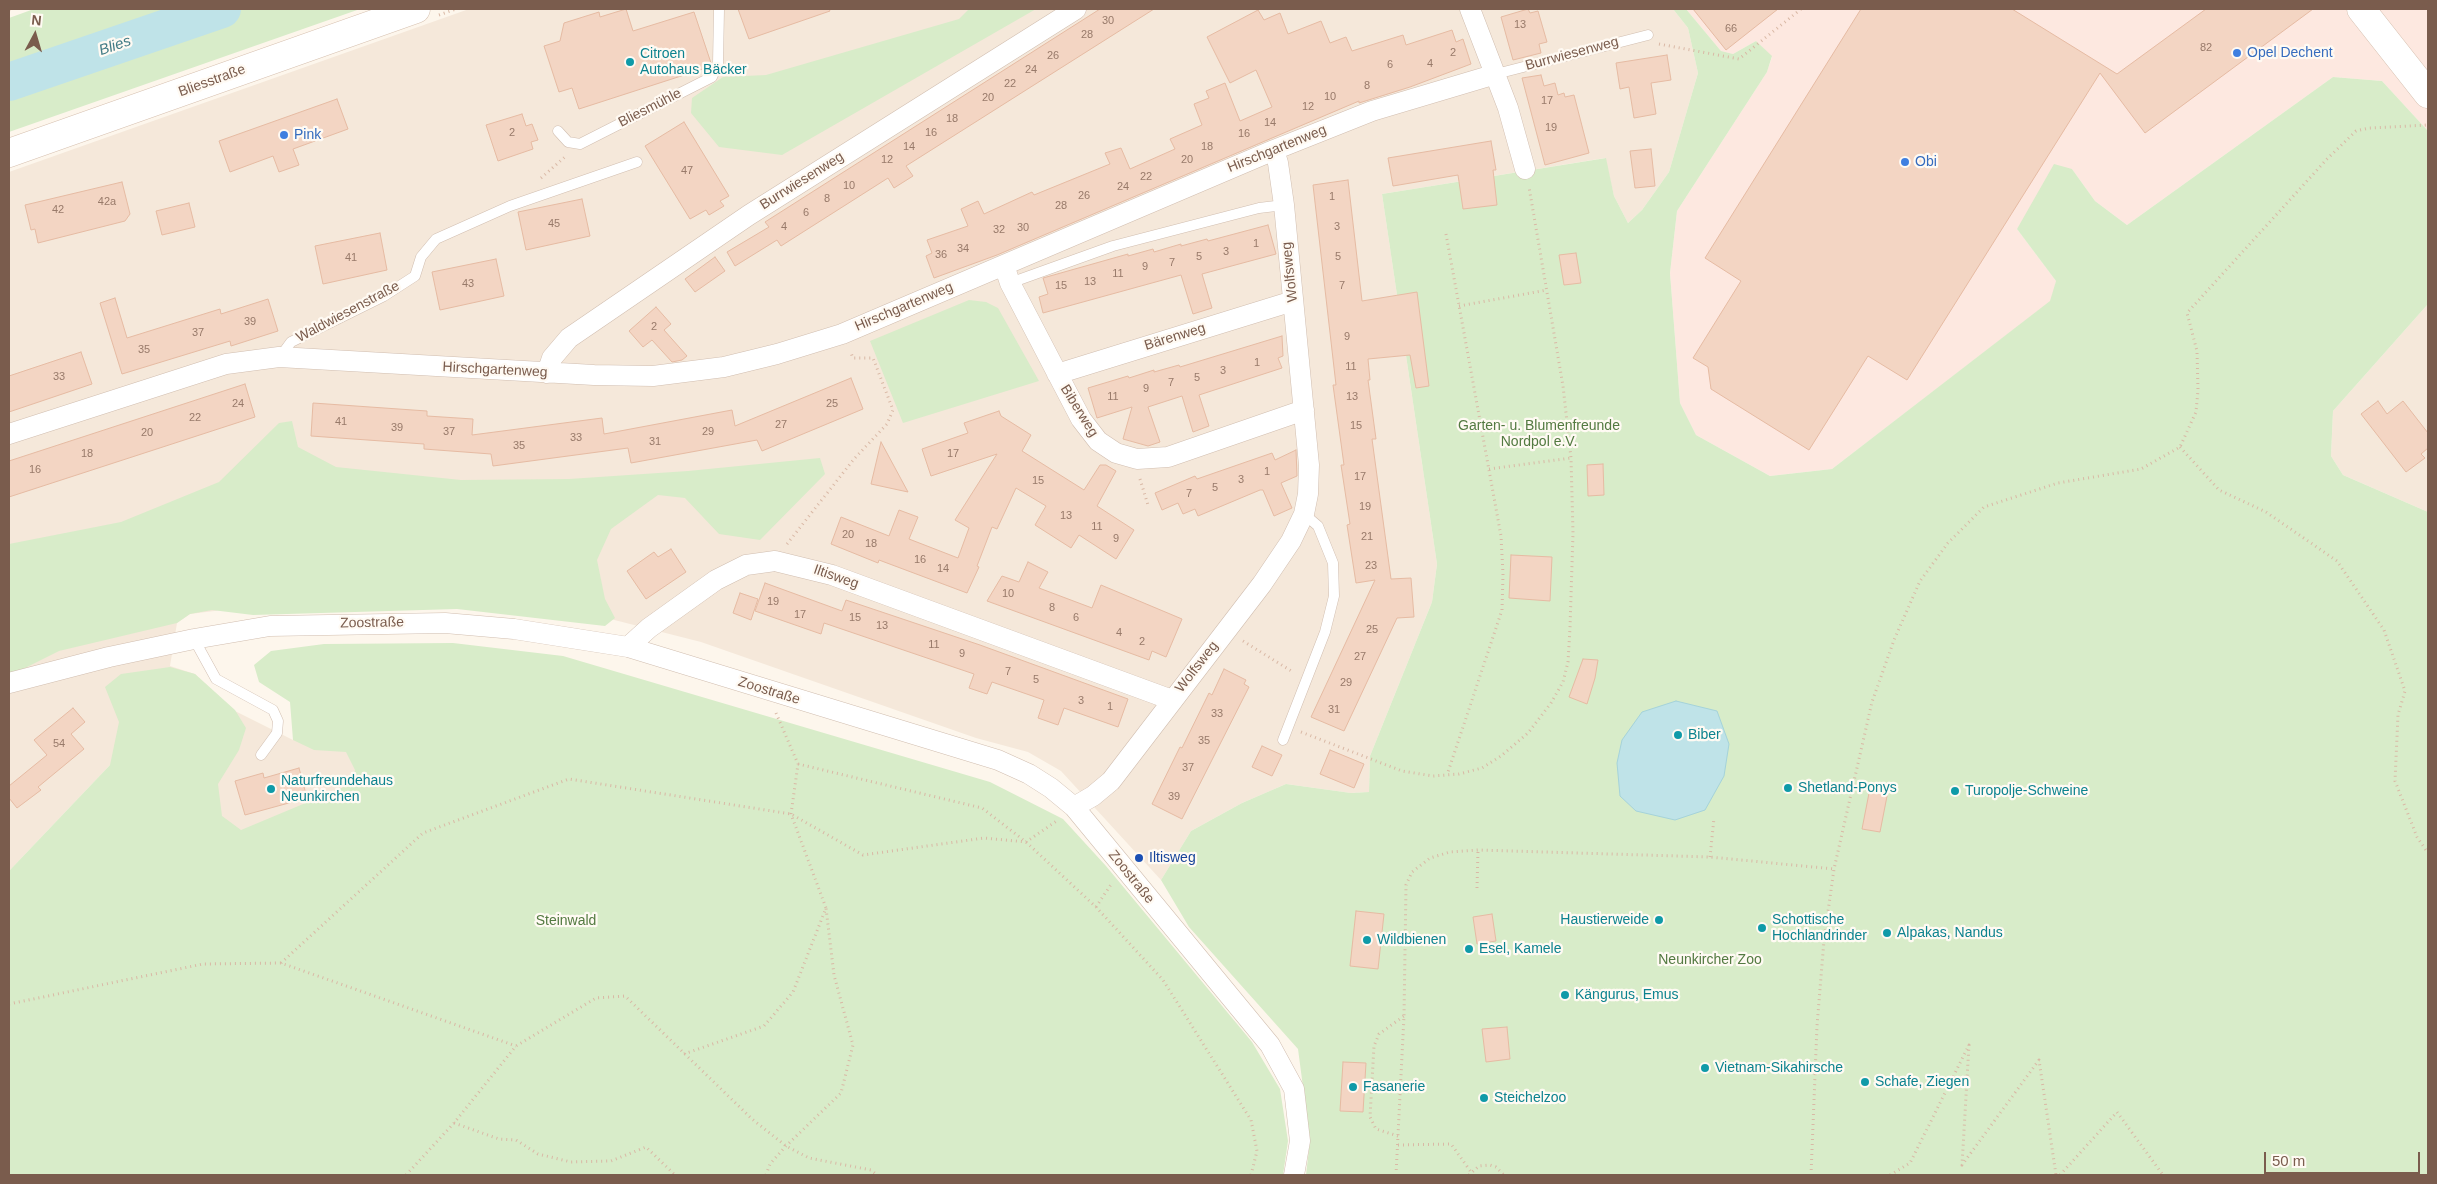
<!DOCTYPE html>
<html>
<head>
<meta charset="utf-8">
<style>
  body { margin:0 }
  #map { position:relative; width:2437px; height:1184px; overflow:hidden; background:#fdf6ec; font-family:Helvetica,sans-serif }
  canvas { display:block }
  .frame { position:absolute; inset:0; border:10px solid #7a5c4d; pointer-events:none }
  .north { position:absolute; left:10px; top:10px; width:50px; height:50px; -webkit-text-stroke:4px #fffaf3; paint-order:stroke; rotate:6deg; font-size:14px; font-weight:700; line-height:20px; text-align:center; color:#7a5c4d }
  .north::after { content:''; display:block; margin:auto; width:18px; height:22px; background:#7a5c4d; clip-path:polygon(50% 0,100% 100%,50% 72%,0 100%) }
  .scale { position:absolute; left:2264px; top:1152px; width:156px; height:22px; box-sizing:border-box; border:2px solid #7a5c4d; border-top:0; padding-left:6px; font-size:15px; line-height:18px; white-space:nowrap; color:#7a5c4d; -webkit-text-stroke:4px #fffaf3; paint-order:stroke }
</style>
</head>
<body>
<div id="map">
<canvas width="2437" height="1184"></canvas>
<div class="frame"></div>
<div class="north">N</div>
<div class="scale">50 m</div>
</div>
<script>
const ctx = document.querySelector('canvas').getContext('2d');
ctx.lineJoin = 'round';
function paint(path, color) {
  ctx.fillStyle = color;
  ctx.fill(path, 'evenodd');
}
function poly(rows) {
  const path = new Path2D();
  for (const r of rows) {
    path.moveTo(r[0], r[1]);
    for (let i = 2; i < r.length; i += 2) path.lineTo(r[i], r[i + 1]);
  }
  return path;
}
function trace(path, color, width, dash) {
  ctx.strokeStyle = color;
  ctx.lineWidth = width;
  ctx.lineCap = dash ? 'butt' : 'round';
  ctx.setLineDash(dash || []);
  ctx.stroke(path);
}
function write(font, color, halo, rows, align = 'center') {
  ctx.font = font + ' Helvetica,sans-serif';
  ctx.lineWidth = 4.5;
  ctx.setLineDash([]);
  ctx.textBaseline = 'middle';
  ctx.strokeStyle = halo;
  ctx.fillStyle = color;
  for (const [text, x, y, turn = 0] of rows) {
    ctx.save();
    ctx.translate(x, y);
    ctx.rotate((+turn || 0) * Math.PI / 180);
    ctx.textAlign = isNaN(turn) ? turn : align;
    if (halo) ctx.strokeText(text, 0, 0);
    ctx.fillText(text, 0, 0);
    ctx.restore();
  }
}
paint(poly([
  [469,9,1673,9,1688,28,1698,73,1669,172,1642,210,1628,223,1614,196,1605,158,1382,194,1437,564,1432,602,1370,756,1369,792,1351,793,1286,784,1242,803,1191,831,1161,880,1061,771,1028,752,976,738,701,642,575,610,287,602,190,614,177,623,170,666,195,674,235,711,293,740,327,738,439,790,220,842,110,765,9,871,9,172],
  [2428,304,2428,512,2343,475,2331,456,2333,411]
]), '#f5e8da');
paint(poly([
  [1686,9,2428,9,2428,131,2382,81,2333,77,2127,225,2095,201,2072,169,2017,229,2056,281,2051,301,1832,469,1770,476,1696,435,1680,403,1670,273,1677,211,1767,72,1772,57,1756,41,1733,54,1721,51]
]), '#fde8e0');
paint(poly([
  [34,9,360,9,9,132,9,18],
  [969,9,1036,9,782,155,719,147,691,113,692,98,723,77,766,75,959,19],
  [1673,9,1686,9,1721,51,1733,54,1756,41,1772,56,1767,72,1677,211,1670,273,1680,403,1696,435,1770,476,1832,469,2050,301,2056,281,2017,229,2054,164,2072,169,2095,201,2127,225,2333,77,2382,81,2428,131,2428,304,2333,411,2331,456,2343,475,2428,512,2428,1175,1306,1175,1310,1140,1298,1049,1189,927,1161,880,1191,831,1242,803,1286,784,1351,793,1369,792,1370,756,1432,602,1437,564,1382,194,1606,158,1614,196,1628,223,1642,210,1669,172,1698,73,1688,28],
  [969,300,986,302,998,308,1039,381,903,423,870,341],
  [292,421,298,447,336,467,461,480,569,479,688,471,820,458,825,474,760,540,719,534,685,498,658,495,611,529,597,560,605,599,615,618,605,626,457,609,253,615,212,610,190,614,177,623,59,651,9,676,9,544,121,522,219,482,279,423],
  [453,643,563,656,990,782,1063,819,1106,866,1252,1042,1280,1089,1288,1141,1283,1175,9,1175,9,871,110,765,119,722,105,687,121,674,170,667,195,674,235,710,246,728,239,750,218,784,222,816,241,830,351,784,355,770,346,752,314,750,293,740,290,702,259,682,254,665,271,651,324,644]
]), '#d8ecc9');
const water = poly([
  [1676,701,1717,711,1729,744,1724,776,1705,810,1675,820,1636,811,1620,796,1617,763,1622,740,1642,712,1676,701]
]);
paint(water, '#bfe3e8');
trace(water, '#a5d3da', 1);
trace(poly([
  [9,82,222,9]
]), '#bfe3e8', 38);
const building = poly([
  [626,9,633,31,694,12,711,63,709,67,579,109,572,88,559,92,544,46,560,41,564,23,599,12,600,17,626,9],
  [738,9,829,9,830,11,749,39,738,9],
  [1100,9,1154,9,906,166,913,176,894,188,888,178,781,246,777,240,735,266,727,252,769,227,765,222,1100,9],
  [1528,9,1530,13,1538,11,1547,42,1539,44,1541,53,1513,60,1501,17,1528,9],
  [1693,9,1778,9,1726,50,1693,9],
  [1861,9,2012,9,2117,74,2206,9,2313,9,2145,133,2100,73,1907,380,1868,356,1809,450,1711,389,1708,367,1693,358,1741,281,1705,258,1861,9],
  [1258,10,1264,20,1280,13,1288,34,1321,21,1330,43,1346,37,1352,51,1403,35,1406,45,1452,30,1456,42,1463,39,1471,64,1410,87,1359,103,1359,101,997,255,934,278,926,256,932,253,927,240,968,226,961,209,978,201,984,214,1032,192,1034,195,1110,164,1105,153,1121,148,1130,169,1175,149,1170,139,1202,125,1194,104,1209,98,1206,91,1225,83,1240,121,1272,107,1256,70,1230,83,1207,37,1258,10],
  [1667,55,1671,80,1651,83,1656,114,1634,118,1629,87,1620,89,1616,63,1667,55],
  [1541,75,1544,86,1555,83,1558,95,1564,93,1565,97,1574,95,1589,153,1545,165,1522,78,1541,75],
  [337,99,348,129,293,149,299,165,279,172,273,156,230,172,219,141,337,99],
  [522,114,526,126,532,124,538,140,531,142,533,149,498,161,486,125,522,114],
  [684,122,729,196,720,201,724,206,709,215,706,210,690,219,645,146,684,122],
  [1491,141,1496,170,1493,170,1497,205,1463,209,1458,175,1393,186,1388,158,1491,141],
  [1651,149,1655,186,1635,188,1630,151,1651,149],
  [1348,180,1362,301,1417,292,1429,386,1416,388,1410,355,1368,359,1370,380,1368,380,1376,439,1372,439,1391,579,1411,578,1414,617,1397,618,1344,731,1311,717,1375,580,1356,583,1347,525,1350,524,1341,465,1344,465,1333,385,1336,385,1313,185,1348,180],
  [122,182,130,214,125,221,38,243,35,229,31,230,25,205,122,182],
  [582,199,590,236,526,250,518,212,582,199],
  [189,203,195,227,162,235,156,211,189,203],
  [1268,225,1276,254,1202,274,1212,308,1193,314,1181,275,1043,313,1039,297,1048,294,1043,278,1128,254,1128,256,1153,249,1154,252,1181,244,1181,246,1207,239,1208,241,1268,225],
  [380,233,387,270,323,284,315,246,380,233],
  [1576,253,1581,283,1564,285,1559,255,1576,253],
  [715,257,725,271,695,292,685,279,715,257],
  [496,259,504,296,440,310,432,272,496,259],
  [115,298,127,338,220,309,221,314,268,299,278,331,231,346,230,341,122,374,100,303,115,298],
  [656,307,671,324,664,330,687,356,682,360,672,362,652,340,643,347,629,331,656,307],
  [1282,336,1283,356,1278,358,1282,368,1199,395,1209,426,1193,432,1182,396,1148,407,1160,442,1148,446,1123,439,1132,407,1097,418,1088,388,1128,376,1129,378,1154,370,1154,372,1179,365,1180,367,1282,336],
  [81,352,92,384,9,412,9,376,81,352],
  [851,378,863,409,762,451,757,440,631,463,628,448,493,466,491,454,424,449,424,444,311,436,313,403,427,411,427,416,473,419,472,435,602,418,604,434,732,410,735,426,851,378],
  [245,384,255,417,9,497,9,461,245,384],
  [2378,401,2387,414,2403,401,2428,433,2428,448,2421,454,2425,458,2406,472,2361,414,2378,401],
  [999,411,1001,416,1031,435,1022,451,1084,490,1100,465,1106,465,1116,471,1097,506,1134,530,1116,559,1079,535,1071,548,1035,525,1046,506,1016,488,997,529,992,527,977,566,979,567,967,593,879,560,878,563,831,544,841,517,889,536,899,510,918,517,909,539,958,558,969,528,955,520,997,454,931,476,922,449,968,433,964,423,999,411],
  [881,442,908,492,871,484,881,442],
  [1296,450,1297,476,1281,483,1292,508,1274,516,1263,490,1260,490,1198,516,1195,509,1183,514,1178,503,1162,510,1155,493,1195,476,1197,479,1272,453,1275,460,1296,450],
  [1603,464,1604,495,1588,496,1587,465,1603,464],
  [671,549,686,572,646,599,627,571,654,552,658,557,671,549],
  [1511,555,1552,557,1550,601,1509,598,1511,555],
  [1028,562,1048,572,1039,588,1092,608,1101,585,1182,619,1166,657,1152,651,1149,660,987,601,1002,576,1019,582,1028,562],
  [765,583,842,611,846,600,980,645,1128,699,1118,727,1064,708,1058,725,1038,718,1044,700,992,682,987,694,969,688,974,674,824,623,821,634,755,611,765,583],
  [740,593,758,599,751,620,733,613,740,593],
  [1583,659,1598,660,1595,678,1587,704,1569,697,1583,659],
  [1224,669,1246,680,1244,684,1249,687,1182,819,1152,804,1180,747,1182,748,1209,693,1212,695,1224,669],
  [73,708,85,722,71,734,84,749,38,787,41,790,17,808,9,798,9,786,47,755,34,740,73,708],
  [1262,746,1282,755,1272,776,1252,767,1262,746],
  [1330,750,1364,764,1354,788,1320,774,1330,750],
  [299,768,307,798,245,815,235,781,263,773,264,778,299,768],
  [1871,783,1889,786,1880,832,1862,829,1871,783],
  [1356,911,1384,914,1378,969,1350,966,1356,911],
  [1492,914,1496,941,1477,944,1473,917,1492,914],
  [1507,1027,1510,1059,1486,1062,1482,1029,1507,1027],
  [1343,1062,1366,1063,1363,1112,1340,1111,1343,1062]
]);
paint(building, '#f3d5c3');
trace(building, '#e6bba3', 1);
const lane = poly([
  [1496,74,1648,35],
  [558,131,568,142,580,144,712,77,718,64,719,9],
  [1010,283,1113,246,1259,208,1284,205],
  [280,357,291,342,384,296,415,276,421,257,436,239,510,206,637,162],
  [194,639,216,679,273,710,278,721,277,733,261,755],
  [1283,740,1325,632,1334,596,1333,563,1318,526,1304,514]
]);
const street = poly([
  [1470,9,1508,108,1525,169],
  [1004,265,1010,283,1081,419,1098,441,1116,453,1137,459,1168,457,1304,410],
  [547,373,552,358,569,338,749,215,1076,9],
  [1057,374,1293,301],
  [9,434,226,364,279,357,594,375,653,376,724,367,777,354,842,334,1274,150,1372,111,1496,74],
  [628,647,649,628,716,580,746,565,775,561,832,575,1172,700],
  [9,683,109,657,194,639,270,626,445,623,514,629,628,647,998,760,1029,774,1051,788,1074,807,1270,1045,1294,1089,1300,1141,1294,1175],
  [1074,807,1093,796,1111,781,1262,584,1291,541,1304,514,1308,494,1309,465,1284,205,1278,163,1274,150]
]);
const secondary = poly([
  [2361,9,2428,94],
  [9,153,416,9]
]);
trace(lane, '#d1beb0', 11);
trace(street, '#d1beb0', 21);
trace(secondary, '#d6c0b0', 29);
trace(poly([
  [9,10,12,9],
  [439,15,456,9],
  [1659,44,1739,59,1801,9],
  [541,178,566,156],
  [1446,234,1501,536,1503,574,1502,610,1447,775],
  [1459,306,1547,290],
  [2180,447,2219,490,2266,512,2337,561,2384,630,2405,691,2398,715,2395,781,2417,837,2428,853],
  [1489,469,1571,458],
  [1140,479,1148,505],
  [787,544,854,459,887,424,893,410,873,358,853,358,851,353],
  [1243,641,1293,672],
  [1301,732,1402,771,1433,776,1459,774,1482,768,1501,756,1528,733,1551,703,1563,682,1568,662,1570,628,1573,533,1571,458,1563,386,1529,187],
  [798,764,982,808,1026,842,1096,907,1163,980,1251,1120,1257,1151,1251,1175],
  [1710,857,1714,818],
  [1477,888,1478,850],
  [1096,907,1112,883],
  [281,963,423,833,569,779,791,814,863,855,984,838,1026,842,1058,820],
  [9,1004,203,964,281,963,516,1046],
  [684,1054,764,1026,793,992,826,908,791,814,798,764,776,713],
  [454,1123,499,1139,516,1140,538,1154,571,1162,611,1161,646,1147,675,1175],
  [1398,1136,1376,1129,1370,1117,1374,1046,1379,1034,1404,1016],
  [1398,1145,1451,1144,1471,1172],
  [406,1175,454,1123,516,1046,596,998,625,996,752,1119,786,1146,809,1158,871,1170,877,1175],
  [766,1175,770,1164,786,1146,841,1093,853,1045,834,975,826,908],
  [1396,1175,1404,1016,1406,885,1412,872,1430,858,1450,852,1478,850,1710,857,1834,869],
  [1469,1175,1479,1166,1490,1165,1496,1167,1504,1175],
  [1811,1175,1817,1026,1824,940,1834,869,1872,702,1894,640,1920,581,1948,543,1984,507,2058,483,2141,469,2180,447,2196,412,2198,390,2197,351,2187,313,2327,159,2356,131,2369,128,2428,125],
  [1890,1175,1910,1163,1969,1045,1962,1165,2039,1060,2056,1175],
  [2060,1175,2117,1112,2163,1175]
]), '#d9b8a5', 3, [1, 4]);
trace(lane, '#fff', 10);
trace(street, '#fff', 20);
trace(secondary, '#fff', 28);
for (const [x, y, r, color] of [
  [2237,53,5,"#3f7fe0"],
  [630,62,5,"#0f9aa8"],
  [284,135,5,"#3f7fe0"],
  [1905,162,5,"#3f7fe0"],
  [1678,735,5,"#0f9aa8"],
  [1788,788,5,"#0f9aa8"],
  [271,789,5,"#0f9aa8"],
  [1955,791,5,"#0f9aa8"],
  [1139,858,5,"#1a4fb4"],
  [1659,920,5,"#0f9aa8"],
  [1762,928,5,"#0f9aa8"],
  [1887,933,5,"#0f9aa8"],
  [1367,940,5,"#0f9aa8"],
  [1469,949,5,"#0f9aa8"],
  [1565,995,5,"#0f9aa8"],
  [1705,1068,5,"#0f9aa8"],
  [1865,1082,5,"#0f9aa8"],
  [1353,1087,5,"#0f9aa8"],
  [1484,1098,5,"#0f9aa8"]
]) {
  const dot = new Path2D();
  dot.arc(x, y, r, 0, 2 * Math.PI);
  ctx.fillStyle = color;
  ctx.fill(dot);
  trace(dot, '#fffaf3', 2);
}
write('11px', '#987a6a', null, [
  ["30",1108,21],
  ["13",1520,25],
  ["66",1731,29],
  ["28",1087,35],
  ["82",2206,48],
  ["2",1453,53],
  ["26",1053,56],
  ["4",1430,64],
  ["6",1390,65],
  ["24",1031,70],
  ["22",1010,84],
  ["8",1367,86],
  ["10",1330,97],
  ["20",988,98],
  ["17",1547,101],
  ["12",1308,107],
  ["18",952,119],
  ["14",1270,123],
  ["19",1551,128],
  ["2",512,133],
  ["16",931,133],
  ["16",1244,134],
  ["14",909,147],
  ["18",1207,147],
  ["12",887,160],
  ["20",1187,160],
  ["47",687,171],
  ["22",1146,177],
  ["10",849,186],
  ["24",1123,187],
  ["26",1084,196],
  ["1",1332,197],
  ["8",827,199],
  ["42a",107,202],
  ["28",1061,206],
  ["42",58,210],
  ["6",806,213],
  ["45",554,224],
  ["4",784,227],
  ["3",1337,227],
  ["30",1023,228],
  ["32",999,230],
  ["1",1256,244],
  ["34",963,249],
  ["3",1226,252],
  ["36",941,255],
  ["5",1199,257],
  ["5",1338,257],
  ["41",351,258],
  ["7",1172,263],
  ["9",1145,267],
  ["11",1118,274],
  ["13",1090,282],
  ["43",468,284],
  ["15",1061,286],
  ["7",1342,286],
  ["39",250,322],
  ["2",654,327],
  ["37",198,333],
  ["9",1347,337],
  ["35",144,350],
  ["1",1257,363],
  ["11",1351,367],
  ["3",1223,371],
  ["33",59,377],
  ["5",1197,378],
  ["7",1171,383],
  ["9",1146,389],
  ["11",1113,397],
  ["13",1352,397],
  ["24",238,404],
  ["25",832,404],
  ["22",195,418],
  ["41",341,422],
  ["27",781,425],
  ["15",1356,426],
  ["39",397,428],
  ["37",449,432],
  ["29",708,432],
  ["20",147,433],
  ["33",576,438],
  ["31",655,442],
  ["35",519,446],
  ["18",87,454],
  ["17",953,454],
  ["16",35,470],
  ["1",1267,472],
  ["17",1360,477],
  ["3",1241,480],
  ["15",1038,481],
  ["5",1215,488],
  ["7",1189,494],
  ["19",1365,507],
  ["13",1066,516],
  ["11",1097,527],
  ["20",848,535],
  ["21",1367,537],
  ["9",1116,539],
  ["18",871,544],
  ["16",920,560],
  ["23",1371,566],
  ["14",943,569],
  ["10",1008,594],
  ["19",773,602],
  ["8",1052,608],
  ["17",800,615],
  ["15",855,618],
  ["6",1076,618],
  ["13",882,626],
  ["25",1372,630],
  ["4",1119,633],
  ["2",1142,642],
  ["11",934,645],
  ["9",962,654],
  ["27",1360,657],
  ["7",1008,672],
  ["5",1036,680],
  ["29",1346,683],
  ["3",1081,701],
  ["1",1110,707],
  ["31",1334,710],
  ["33",1217,714],
  ["35",1204,741],
  ["54",59,744],
  ["37",1188,768],
  ["39",1174,797]
]);
write('14px', '#366cbe', '#fffaf3', [
  ["Opel Dechent",2247,53],
  ["Pink",294,135],
  ["Obi",1915,162]
], 'left');
write('14px', '#0d838f', '#fffaf3', [
  ["Citroen",640,54],
  ["Autohaus Bäcker",640,70],
  ["Biber",1688,735],
  ["Naturfreundehaus",281,781],
  ["Neunkirchen",281,797],
  ["Shetland-Ponys",1798,788],
  ["Turopolje-Schweine",1965,791],
  ["Haustierweide",1649,920,"right"],
  ["Schottische",1772,920],
  ["Hochlandrinder",1772,936],
  ["Alpakas, Nandus",1897,933],
  ["Wildbienen",1377,940],
  ["Esel, Kamele",1479,949],
  ["Kängurus, Emus",1575,995],
  ["Vietnam-Sikahirsche",1715,1068],
  ["Schafe, Ziegen",1875,1082],
  ["Fasanerie",1363,1087],
  ["Steichelzoo",1494,1098]
], 'left');
write('14px', '#7a5c4d', '#fffaf3', [
  ["Burrwiesenweg",1572,54,-15],
  ["Bliesstraße",212,81,-20],
  ["Bliesmühle",650,108,-27],
  ["Hirschgartenweg",1277,149,-22],
  ["Burrwiesenweg",802,181,-32],
  ["Wolfsweg",1290,272,-96],
  ["Hirschgartenweg",904,307,-23],
  ["Waldwiesenstraße",348,312,-28],
  ["Bärenweg",1175,337,-17],
  ["Hirschgartenweg",495,370,3],
  ["Biberweg",1079,411,58],
  ["Iltisweg",836,577,19],
  ["Zoostraße",372,623,-1],
  ["Wolfsweg",1197,667,-52],
  ["Zoostraße",769,691,17],
  ["Zoostraße",1131,877,51]
]);
write('14px', '#537a41', '#fffaf3', [
  ["Garten- u. Blumenfreunde",1539,426],
  ["Nordpol e.V.",1539,442],
  ["Steinwald",566,921],
  ["Neunkircher Zoo",1710,960]
]);
write('14px', '#164399', '#fffaf3', [
  ["Iltisweg",1149,858]
], 'left');
write('italic 15px', '#437c86', '#fffaf3', [
  ["Blies",115,46,-19]
]);
</script>
</body>
</html>
